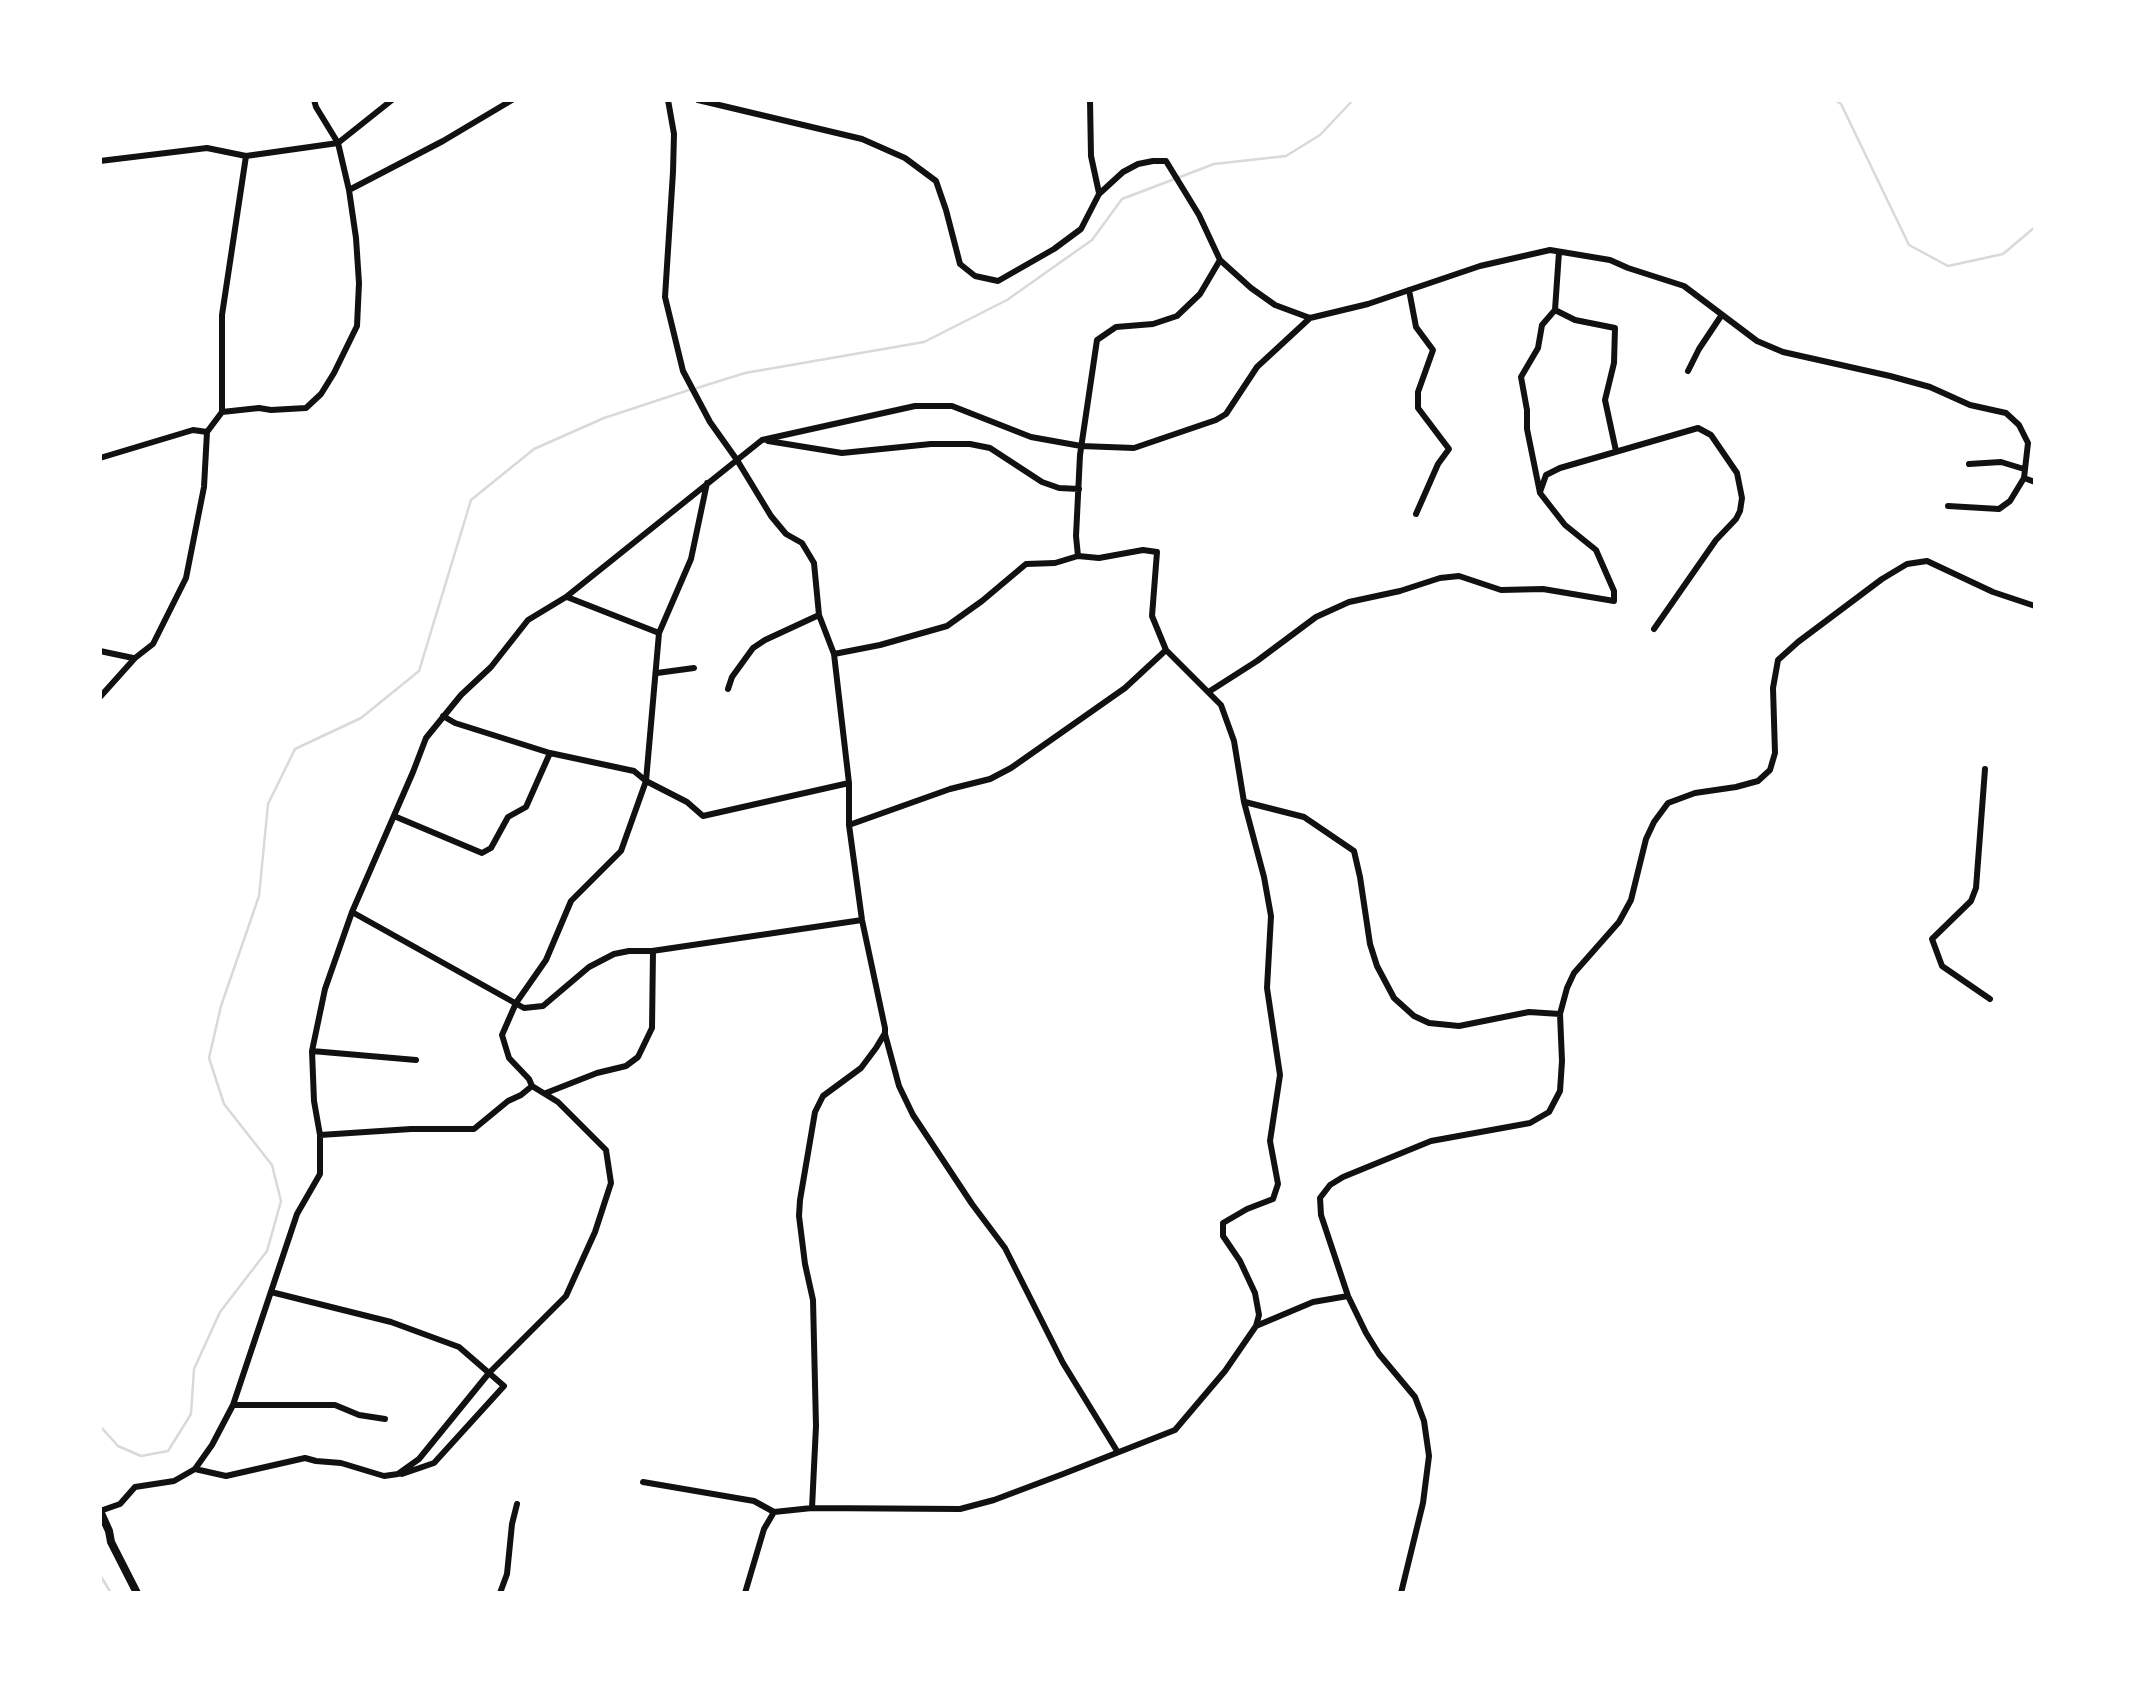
<!DOCTYPE html>
<html>
<head>
<meta charset="utf-8">
<style>
  body { margin:0 }
  #map { position:relative; width:2135px; height:1693px; overflow:hidden; background:#fff; font-family:Rubik,sans-serif }
  canvas { display:block }
  .frame { position:absolute; inset:0; border:102px solid #fff; pointer-events:none }
</style>
</head>
<body>
<div id="map">
<canvas width="2135" height="1693"></canvas>
<div class="frame"></div>
</div>
<script>
const ctx = document.querySelector('canvas').getContext('2d');
ctx.lineJoin = 'round';
function poly(rows) {
  const path = new Path2D();
  for (const r of rows) {
    path.moveTo(r[0], r[1]);
    for (let i = 2; i < r.length; i += 2) path.lineTo(r[i], r[i + 1]);
  }
  return path;
}
function trace(path, color, width, dash) {
  ctx.strokeStyle = color;
  ctx.lineWidth = width;
  ctx.lineCap = dash ? 'butt' : 'round';
  ctx.setLineDash(dash || []);
  ctx.stroke(path);
}
trace(poly([
  [1835,100,1841,104,1909,245,1948,266,2003,254,2035,227],
  [697,388,745,373,924,342,1007,300,1092,240,1122,199,1214,164,1286,156,1320,135,1353,100],
  [100,1426,118,1446,141,1456,168,1451,191,1414,194,1369,220,1312,267,1251,281,1201,272,1165,224,1104,209,1058,221,1006,259,896,268,804,295,749,361,718,419,671,471,500,534,449,604,418,689,390],
  [100,1575,111,1593]
]), '#d9d9d9', 2.5);
trace(poly([
  [668,100,674,134,673,172,665,297,683,371,710,422,737,460,771,516,786,534,802,543,814,563,819,615,834,654,849,783,849,825,862,920,885,1028,885,1033,876,1048,861,1068,823,1096,815,1112,800,1200,799,1216,805,1264,813,1300,816,1426,812,1508],
  [698,100,862,139,905,158,936,181,946,210,960,264,975,276,998,281,1054,249,1081,229,1099,194,1123,172,1138,164,1153,161,1166,161,1199,215,1220,260,1251,288,1275,305,1310,318,1368,304,1480,266,1550,250,1610,260,1628,268,1684,286,1757,341,1783,352,1890,376,1930,387,1970,405,2006,413,2019,425,2028,443,2024,478,2035,482],
  [1090,100,1091,156,1099,193],
  [100,161,207,148,246,156,338,143,392,100],
  [349,190,443,141,512,100],
  [1409,290,1416,327,1433,350,1418,392,1418,408,1449,449,1438,464,1416,514],
  [1555,310,1575,320,1615,328,1614,363,1605,400,1616,451],
  [1688,371,1699,349,1721,316],
  [222,412,259,408,271,410,306,408,321,394,334,373,357,326,359,283,356,238,349,190,338,143,316,107,314,100],
  [207,432,222,412,222,315,246,156],
  [768,441,842,453,931,444,970,444,990,448,1042,482,1059,488,1079,489],
  [100,458,193,430,207,432,204,487,186,578,153,644,135,658,100,697],
  [1969,464,2001,462,2024,469],
  [1540,492,1546,475,1560,468,1698,428,1711,435,1737,473,1742,498,1740,511,1736,519,1716,540,1654,629],
  [1948,506,1999,509,2010,501,2024,478],
  [567,597,659,633,691,559,707,483],
  [100,651,133,658],
  [834,654,880,645,947,626,982,601,1026,564,1055,563,1078,556],
  [657,673,694,668],
  [728,689,732,677,753,648,765,640,819,615],
  [1210,691,1257,661,1316,617,1349,602,1400,591,1440,578,1459,576,1501,590,1543,589,1614,601,1614,591,1596,550,1565,525,1540,493,1527,429,1527,410,1521,377,1538,348,1542,325,1555,310,1559,252],
  [443,716,455,723,550,753,634,771,646,781,687,802,703,816,849,783],
  [1985,769,1976,888,1971,901,1932,939,1942,966,1990,999],
  [1245,802,1304,817,1354,851,1360,877,1370,944,1377,966,1394,998,1414,1016,1429,1023,1459,1026,1529,1012,1560,1014],
  [394,816,482,853,491,848,508,817,526,807,550,753],
  [849,825,950,789,990,779,1011,768,1125,688,1166,650],
  [352,912,524,1008,543,1006,589,967,614,954,629,951,652,951,862,920],
  [885,1034,899,1086,913,1115,972,1204,1005,1248,1063,1363,1117,1451],
  [312,1051,416,1060],
  [546,1093,597,1073,626,1066,638,1057,652,1028,653,951],
  [320,1135,411,1129,474,1129,508,1101,521,1095,532,1086,529,1079,509,1058,502,1035,516,1003,546,960,571,901,621,851,646,781,659,633],
  [271,1292,391,1322,459,1347,504,1386,434,1463,402,1474],
  [1256,1326,1313,1302,1348,1296],
  [233,1405,335,1405,359,1415,385,1419],
  [195,1469,226,1476,305,1458,316,1461,341,1463,384,1476,398,1474,419,1459,489,1373,566,1296,595,1232,611,1183,606,1150,558,1102,532,1086],
  [643,1482,754,1501,774,1512],
  [100,1511,120,1504,135,1487,174,1481,195,1469,212,1445,233,1405,297,1214,320,1174,320,1135,314,1101,312,1051,325,989,352,912,413,772,426,738,461,695,491,667,528,620,566,597,762,440,915,406,952,406,1031,437,1081,446,1134,448,1216,420,1226,414,1257,367,1310,318],
  [500,1593,507,1574,512,1524,517,1504],
  [745,1593,764,1529,774,1512,812,1508,960,1509,994,1500,1063,1474,1175,1430,1225,1371,1256,1326,1259,1315,1255,1293,1240,1261,1223,1236,1223,1223,1247,1209,1273,1199,1278,1184,1270,1141,1280,1075,1267,988,1271,916,1264,877,1244,802,1234,741,1221,705,1166,650,1152,616,1157,552,1143,550,1099,558,1078,556,1076,536,1080,455,1097,340,1116,327,1153,324,1177,316,1200,294,1220,260],
  [1401,1593,1423,1503,1429,1456,1424,1421,1415,1397,1379,1354,1366,1333,1348,1296,1321,1215,1320,1198,1330,1185,1343,1177,1431,1141,1530,1123,1549,1112,1560,1091,1562,1061,1560,1014,1567,988,1574,973,1619,922,1631,900,1646,839,1654,822,1668,803,1695,793,1736,787,1758,781,1770,770,1775,753,1773,688,1778,660,1798,642,1882,579,1907,564,1927,561,1993,592,2035,606]
]), '#111', 6);
trace(poly([
  [100,1511,109,1531,111,1542,137,1593]
]), '#111', 8);
</script>
</body>
</html>
